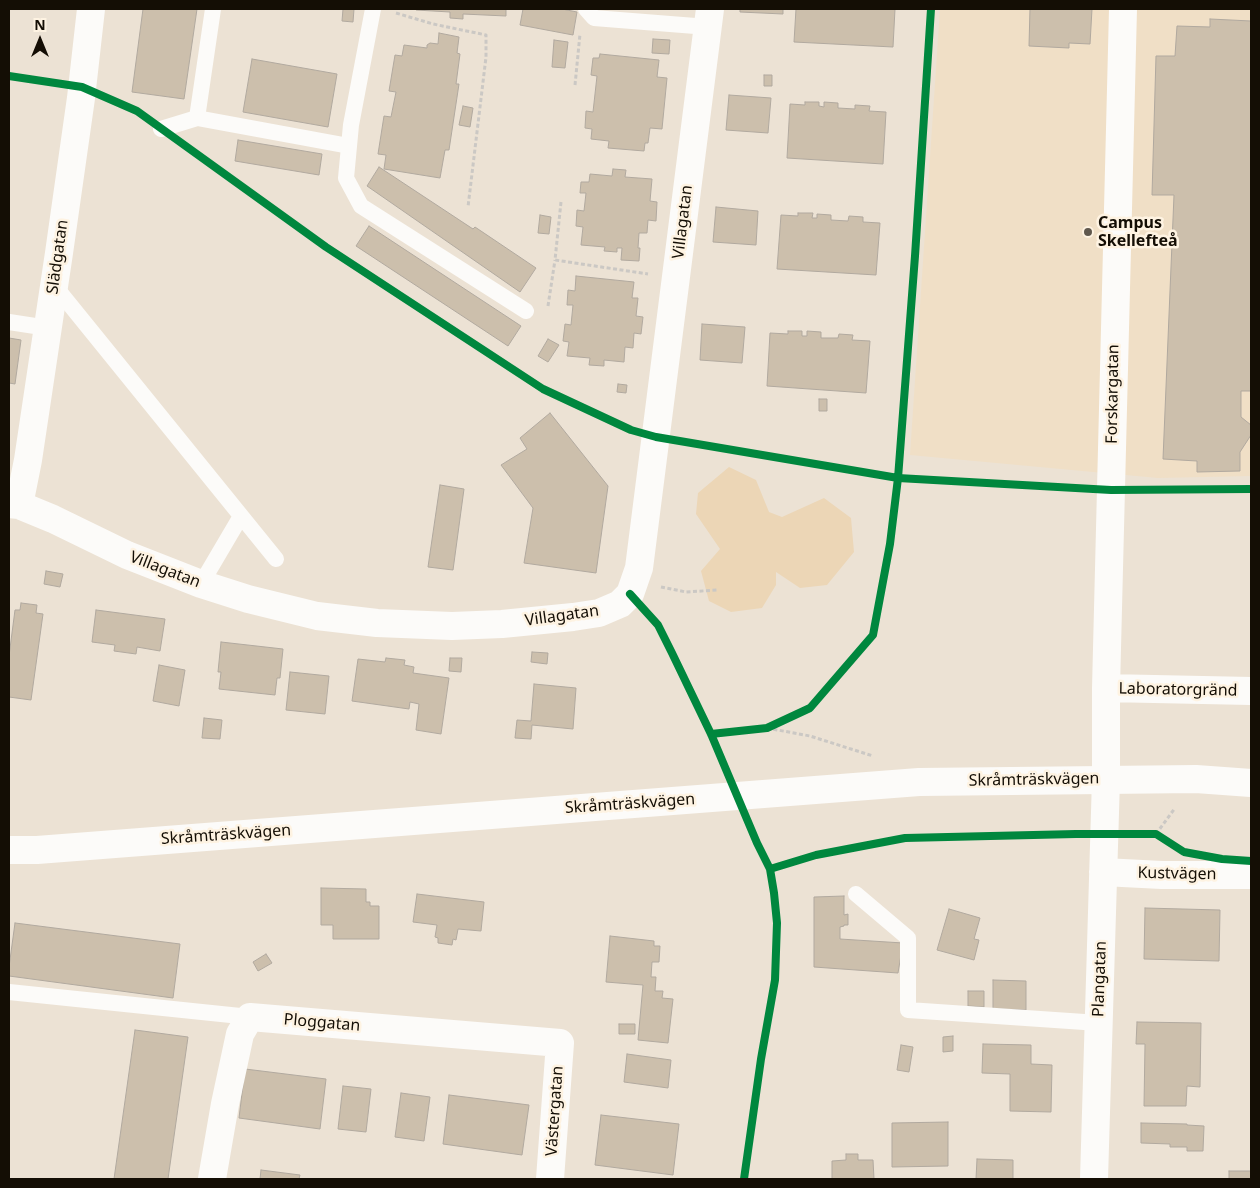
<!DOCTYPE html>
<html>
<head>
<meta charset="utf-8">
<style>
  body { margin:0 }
  #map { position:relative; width:1260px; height:1188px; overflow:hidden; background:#ece2d4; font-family:"Noto Sans",sans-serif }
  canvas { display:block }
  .frame { position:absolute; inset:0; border:10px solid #140e05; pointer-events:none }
  .north { position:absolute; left:15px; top:15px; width:50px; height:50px; -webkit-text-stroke:4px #fef3e2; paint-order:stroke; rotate:0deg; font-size:14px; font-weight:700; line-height:20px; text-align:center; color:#140e05 }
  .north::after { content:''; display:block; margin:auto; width:18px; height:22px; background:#140e05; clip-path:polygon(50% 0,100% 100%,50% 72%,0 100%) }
</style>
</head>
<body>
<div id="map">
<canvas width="1260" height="1188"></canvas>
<div class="frame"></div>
<div class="north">N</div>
</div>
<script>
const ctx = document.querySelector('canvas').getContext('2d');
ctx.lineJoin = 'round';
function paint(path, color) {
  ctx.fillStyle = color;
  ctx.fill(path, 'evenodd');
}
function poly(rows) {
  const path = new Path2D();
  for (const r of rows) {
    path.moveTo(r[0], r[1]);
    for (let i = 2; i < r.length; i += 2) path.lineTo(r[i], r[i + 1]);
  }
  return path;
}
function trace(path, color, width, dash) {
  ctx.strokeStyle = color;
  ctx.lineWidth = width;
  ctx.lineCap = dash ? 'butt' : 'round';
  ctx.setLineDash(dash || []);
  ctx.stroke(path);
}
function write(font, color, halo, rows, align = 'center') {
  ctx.font = font + ' "Noto Sans",sans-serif';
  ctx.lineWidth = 5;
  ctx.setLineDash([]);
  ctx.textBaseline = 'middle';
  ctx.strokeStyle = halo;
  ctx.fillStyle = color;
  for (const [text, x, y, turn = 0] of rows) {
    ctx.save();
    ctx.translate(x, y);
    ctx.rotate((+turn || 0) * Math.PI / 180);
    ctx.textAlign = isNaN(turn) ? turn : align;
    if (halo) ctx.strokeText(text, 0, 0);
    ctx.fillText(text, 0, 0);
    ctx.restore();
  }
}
paint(poly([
  [940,9,1251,9,1251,476,1158,478,910,455]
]), '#f0dfc6');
paint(poly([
  [729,467,756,480,769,512,782,517,824,498,851,518,854,552,827,585,800,588,776,572,776,585,762,608,731,612,709,601,701,571,720,549,696,514,698,493]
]), '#ecd6b6');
const building = poly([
  [143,9,197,9,184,99,132,92,143,9],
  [343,9,354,9,353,22,342,21,343,9],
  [416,9,506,9,506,16,463,14,463,19,450,18,450,12,416,10,416,9],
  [523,9,562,9,577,12,573,35,520,25,523,9],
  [740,9,783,9,783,14,740,12,740,9],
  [796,9,895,9,893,47,794,42,796,9],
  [1030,9,1092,9,1090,44,1069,43,1069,48,1029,46,1030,9],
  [1210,19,1251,21,1251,391,1241,391,1241,417,1251,425,1251,435,1240,452,1240,471,1197,472,1197,461,1163,459,1174,195,1152,195,1156,56,1175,56,1177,26,1210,27,1210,19],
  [439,33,459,37,457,53,460,54,456,84,459,84,449,150,445,150,440,178,384,169,386,155,378,154,384,116,391,117,396,92,389,91,395,55,402,56,404,45,427,48,427,45,430,43,438,44,439,33],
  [653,39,670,40,669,54,652,53,653,39],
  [554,40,568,42,565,68,552,67,554,40],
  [600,54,659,60,657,77,667,78,662,129,650,128,648,143,645,143,644,151,608,148,609,141,591,139,592,129,585,128,586,111,593,112,597,76,591,75,593,58,599,58,600,54],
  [252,59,337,74,328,127,243,112,252,59],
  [764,75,772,75,772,86,764,86,764,75],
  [729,95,771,98,768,133,726,130,729,95],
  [805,102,819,102,819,106,824,107,824,102,838,103,838,108,855,109,855,105,870,106,869,111,886,112,883,164,787,158,790,104,805,105,805,102],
  [463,106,473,108,470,127,459,125,463,106],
  [238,140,322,154,319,175,235,161,238,140],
  [379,167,473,229,475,227,536,268,520,292,367,186,379,167],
  [613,169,626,170,625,177,652,179,650,201,657,202,656,221,648,220,647,233,639,233,638,248,640,248,639,261,621,260,622,248,617,248,617,252,604,251,605,247,581,245,583,227,576,226,577,210,584,211,586,193,580,193,581,182,589,182,590,174,612,176,613,169],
  [716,207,758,211,756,245,713,242,716,207],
  [798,213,813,213,812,218,817,218,817,214,831,215,831,220,848,221,849,216,863,217,863,222,880,223,876,275,777,269,781,215,798,216,798,213],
  [540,215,551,217,549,234,538,233,540,215],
  [369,226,521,326,508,346,356,246,369,226],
  [576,276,634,282,632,298,638,298,636,316,643,317,641,334,634,333,633,348,625,347,624,362,604,360,604,366,589,365,590,358,567,356,569,342,563,341,565,324,571,325,573,305,567,305,568,290,575,291,576,276],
  [702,324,745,327,742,363,700,360,702,324],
  [788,331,802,331,802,336,807,336,807,331,821,332,821,338,838,338,839,334,853,335,852,340,870,341,866,393,767,386,770,333,788,334,788,331],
  [9,338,21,340,15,384,9,383,9,338],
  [548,339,559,345,548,362,538,356,548,339],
  [618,384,627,385,626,393,617,392,618,384],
  [819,399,827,399,827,411,819,411,819,399],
  [550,413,608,486,596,573,524,563,533,508,501,465,527,449,520,438,550,413],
  [440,485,464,489,453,570,428,567,440,485],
  [46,571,63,574,60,587,44,584,46,571],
  [21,603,37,605,36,613,43,614,31,700,9,697,9,656,15,610,20,610,21,603],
  [96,610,165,619,160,651,137,647,136,654,114,651,115,645,92,642,96,610],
  [221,642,283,649,280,678,277,678,275,695,219,689,221,672,218,672,221,642],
  [532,652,548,653,547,664,531,662,532,652],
  [386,658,405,660,404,665,414,667,413,673,449,678,441,734,416,730,419,704,410,702,409,709,352,701,358,659,385,662,386,658],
  [450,658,462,658,461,672,449,671,450,658],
  [159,665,185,670,179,706,153,701,159,665],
  [290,672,329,676,325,714,286,710,290,672],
  [534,684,576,688,573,729,532,725,531,739,515,738,517,720,531,721,534,684],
  [204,718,222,720,220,739,202,738,204,718],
  [321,888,366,889,366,902,370,902,370,906,379,906,379,939,333,939,333,925,321,925,321,888],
  [417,894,484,902,481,931,458,929,456,940,453,939,452,945,438,943,438,938,435,937,437,925,413,922,417,894],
  [844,896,844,915,848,914,848,925,844,925,844,926,840,927,840,939,903,943,898,973,814,967,814,897,844,896],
  [1145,908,1220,910,1219,961,1144,959,1145,908],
  [949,909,980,918,974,939,979,940,974,960,937,950,949,909],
  [15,923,180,944,173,998,9,976,9,967,15,923],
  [610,936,654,941,654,946,660,946,659,962,652,962,651,977,656,977,655,991,663,991,662,998,673,999,668,1043,638,1040,643,985,606,982,610,936],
  [266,954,272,963,258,971,253,962,266,954],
  [993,980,1026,981,1026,1010,993,1009,993,980],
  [968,991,984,991,984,1007,968,1006,968,991],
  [1137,1022,1201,1023,1200,1087,1187,1086,1186,1106,1144,1106,1145,1044,1136,1044,1137,1022],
  [619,1024,635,1024,635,1034,619,1034,619,1024],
  [135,1030,188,1037,168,1179,114,1179,135,1030],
  [953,1036,953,1051,943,1052,943,1037,953,1036],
  [983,1044,1031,1045,1031,1064,1052,1065,1051,1112,1010,1111,1010,1074,982,1073,983,1044],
  [901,1045,913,1047,909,1072,897,1070,901,1045],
  [627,1054,671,1060,668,1088,624,1082,627,1054],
  [245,1069,326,1079,320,1129,239,1118,245,1069],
  [343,1086,371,1089,366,1132,338,1129,343,1086],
  [401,1093,430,1097,424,1141,395,1137,401,1093],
  [449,1095,529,1105,522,1155,443,1144,449,1095],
  [601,1115,679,1124,673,1175,595,1165,601,1115],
  [948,1122,948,1166,892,1167,892,1123,948,1122],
  [1141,1123,1187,1124,1187,1125,1204,1126,1203,1151,1187,1151,1187,1147,1170,1147,1170,1144,1141,1143,1141,1123],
  [846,1154,858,1154,858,1160,873,1160,874,1179,832,1179,832,1161,846,1160,846,1154],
  [977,1159,1013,1160,1013,1179,976,1179,977,1159],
  [261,1170,300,1175,299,1179,260,1179,261,1170],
  [1229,1171,1251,1171,1251,1179,1229,1179,1229,1171]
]);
paint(building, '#ccbfac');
trace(building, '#b1a99f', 1);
trace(poly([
  [396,13,433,24,486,35,486,57,468,207],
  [575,85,580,34],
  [561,202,555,260,648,274],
  [548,306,555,260],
  [661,587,686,592,717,590],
  [767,728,810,736,873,756],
  [1156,834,1175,808]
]), '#cbc8c4', 3, [4, 2.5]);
trace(poly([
  [213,9,197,118,349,146],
  [373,9,351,125,346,178,361,206,526,311],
  [586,9,594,18,708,27],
  [161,129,197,118],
  [54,285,276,559],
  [9,322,48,328],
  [201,584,241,516],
  [856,894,908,938,908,1010,1099,1023],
  [9,992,250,1017]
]), '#fcfbf9', 16);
trace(poly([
  [9,504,19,505,53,519,127,555,201,584,248,599,317,616,377,623,452,626,502,624,573,617,599,613,620,604,630,594,639,568,710,9],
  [19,505,28,460,59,253,81,98,91,9],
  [1106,688,1251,691],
  [1103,872,1162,875,1251,875],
  [212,1179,225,1104,240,1034,250,1017,560,1043,550,1179],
  [1094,1179,1106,779,1106,688,1123,9]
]), '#fcfbf9', 28);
trace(poly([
  [9,850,37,850,919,782,1196,779,1251,783]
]), '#fcfbf9', 28);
trace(poly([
  [9,76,82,87,137,111,326,247,543,389,631,430,656,437,898,478,1111,490,1251,489],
  [630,594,658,625,672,653,711,734,757,843,770,869,774,893,777,923,775,980,761,1059,744,1179],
  [711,734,767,728,810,708,873,635,890,544,898,478,915,256,931,9],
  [770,869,816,855,905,838,1076,834,1156,834,1184,852,1222,859,1251,861]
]), '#00873e', 8);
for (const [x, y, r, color] of [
  [1088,232,5,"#60584d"]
]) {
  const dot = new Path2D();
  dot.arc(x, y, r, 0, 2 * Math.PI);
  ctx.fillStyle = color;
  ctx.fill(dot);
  trace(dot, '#fef3e2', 2);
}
write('16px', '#140e05', '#fef3e2', [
  ["Villagatan",683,222,-83],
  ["Slädgatan",58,257,-82],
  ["Forskargatan",1113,394,-89],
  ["Villagatan",165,570,21],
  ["Villagatan",562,616,-8],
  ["Laboratorgränd",1178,690,1],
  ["Skråmträskvägen",1034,780,-1],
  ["Skråmträskvägen",630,804,-4],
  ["Skråmträskvägen",226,835,-4],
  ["Kustvägen",1177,874,1],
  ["Plangatan",1100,979,-88],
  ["Ploggatan",322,1023,5],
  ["Västergatan",555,1111,-86]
]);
write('bold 16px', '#140e05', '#fef3e2', [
  ["Campus",1098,223],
  ["Skellefteå",1098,241]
], 'left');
</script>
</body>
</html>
